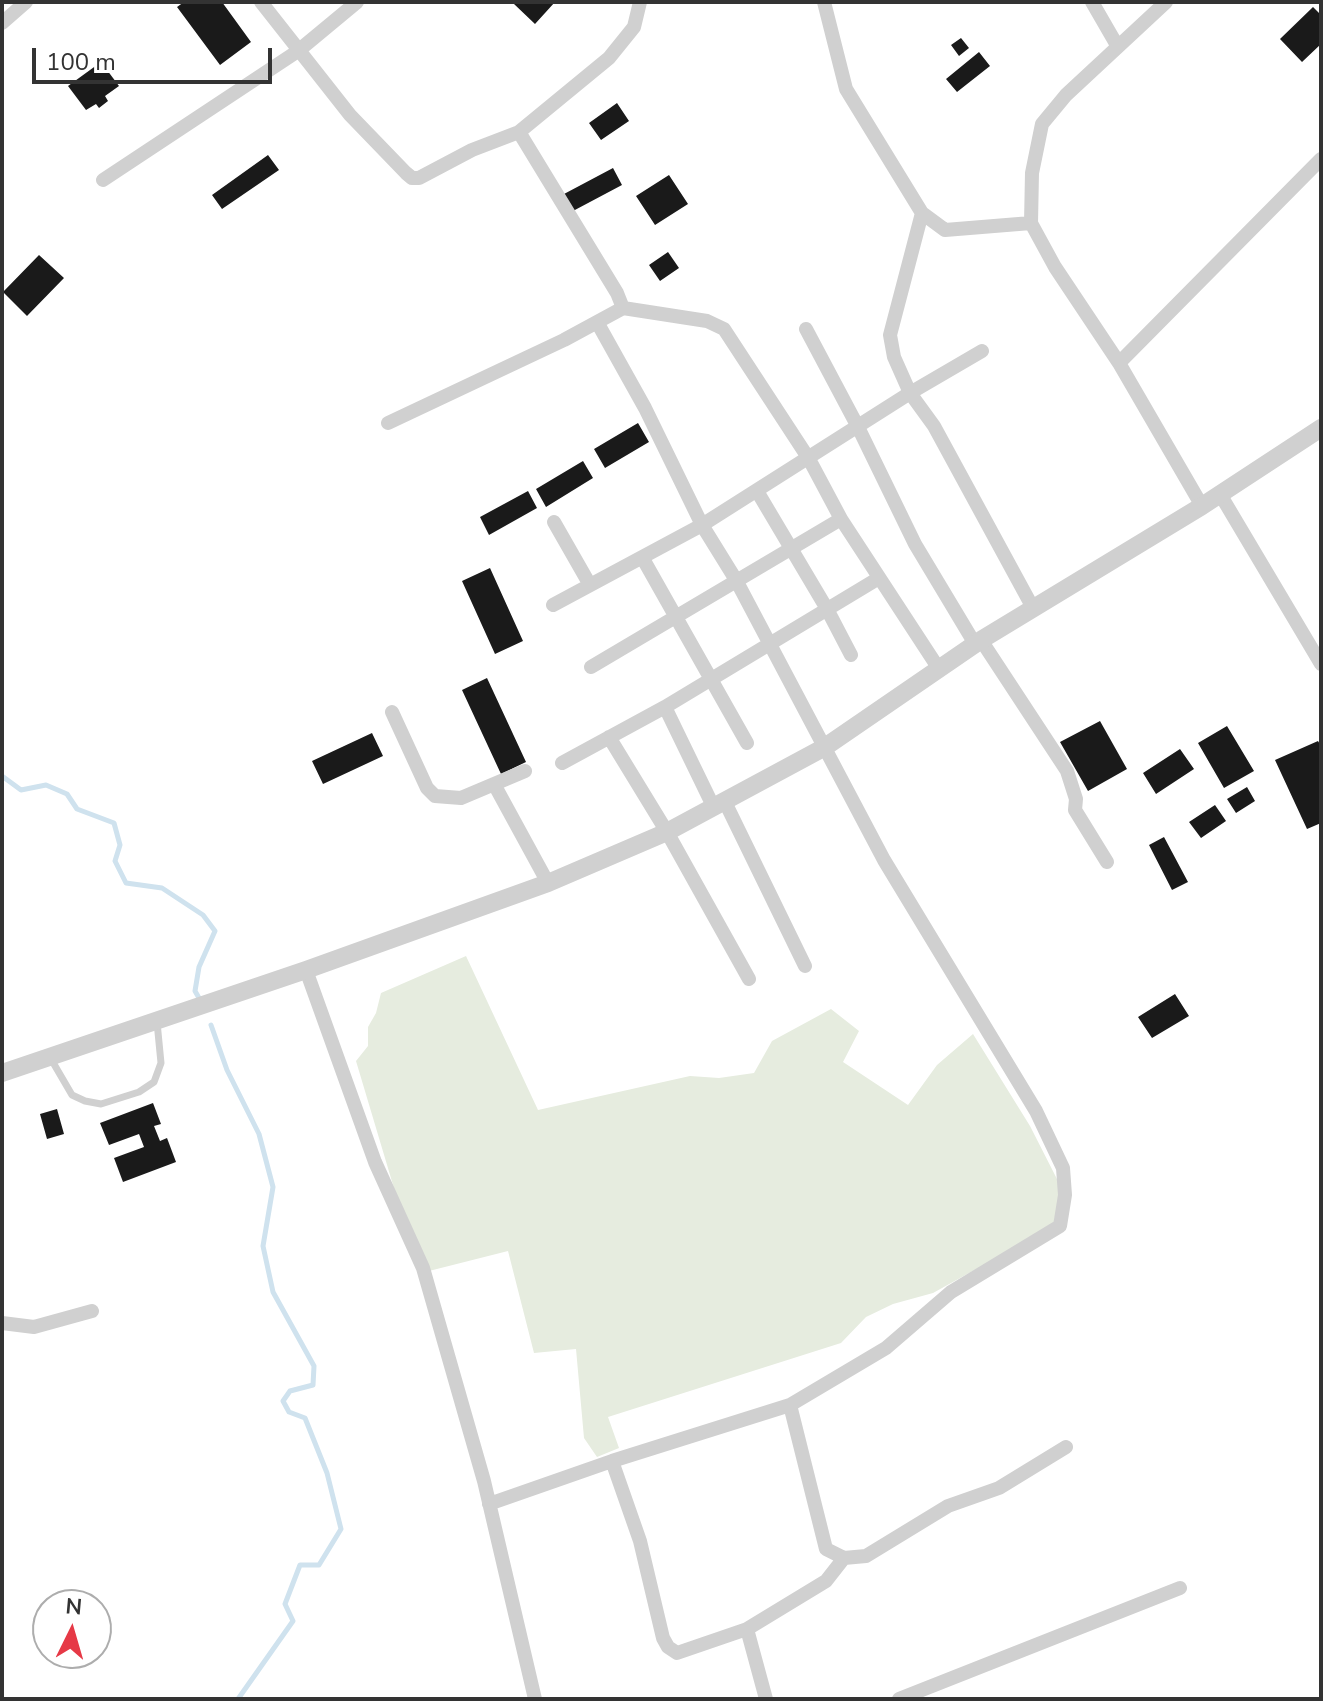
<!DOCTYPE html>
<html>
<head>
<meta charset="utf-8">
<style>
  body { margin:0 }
  #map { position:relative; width:1323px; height:1701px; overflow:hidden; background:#fff; font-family:"Nunito Sans",sans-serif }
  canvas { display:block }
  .frame { position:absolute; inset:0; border:4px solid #333; pointer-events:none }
  .north { position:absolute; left:32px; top:1589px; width:80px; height:80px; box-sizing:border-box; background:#fff; border:2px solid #adadad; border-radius:50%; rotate:5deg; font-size:22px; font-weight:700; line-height:32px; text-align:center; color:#333 }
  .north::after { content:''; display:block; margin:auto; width:28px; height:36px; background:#e63946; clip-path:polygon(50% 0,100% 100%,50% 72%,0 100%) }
  .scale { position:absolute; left:32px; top:48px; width:240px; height:36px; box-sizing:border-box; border:4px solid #333; border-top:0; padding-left:10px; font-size:24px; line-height:28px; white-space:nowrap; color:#333; -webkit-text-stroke:6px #fff; paint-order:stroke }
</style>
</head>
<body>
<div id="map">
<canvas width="1323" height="1701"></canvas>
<div class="frame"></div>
<div class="north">N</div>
<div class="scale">100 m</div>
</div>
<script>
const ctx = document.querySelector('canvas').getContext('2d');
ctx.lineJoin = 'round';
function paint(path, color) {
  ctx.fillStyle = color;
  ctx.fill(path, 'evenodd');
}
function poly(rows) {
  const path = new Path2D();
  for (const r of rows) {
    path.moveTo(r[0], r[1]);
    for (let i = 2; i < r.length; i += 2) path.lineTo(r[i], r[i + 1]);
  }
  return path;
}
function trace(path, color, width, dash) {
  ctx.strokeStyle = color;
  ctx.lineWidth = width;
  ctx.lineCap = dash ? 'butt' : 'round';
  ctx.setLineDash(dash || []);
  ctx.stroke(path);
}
paint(poly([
  [466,956,538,1110,690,1076,719,1078,754,1073,772,1041,831,1009,859,1031,843,1062,908,1105,937,1065,973,1034,1030,1126,1058,1181,1058,1220,1045,1231,933,1293,893,1304,866,1317,841,1343,608,1417,619,1448,597,1457,584,1438,576,1349,534,1353,508,1251,429,1271,399,1205,356,1061,368,1046,368,1027,376,1013,381,993]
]), '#e6ecdf');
trace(poly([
  [2,776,21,790,46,785,67,794,77,809,114,823,120,845,115,861,126,883,162,888,203,915,215,931,199,967,195,991,199,998],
  [211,1025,227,1070,259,1134,273,1187,263,1246,273,1292,314,1366,313,1385,290,1391,283,1401,289,1412,305,1418,327,1473,341,1529,319,1565,300,1565,285,1604,293,1621,238,1699]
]), '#cfe2ee', 5);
paint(poly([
  [184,2,222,2,251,42,220,65,177,7],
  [516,2,555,2,535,24,514,4],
  [1313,7,1321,15,1321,44,1302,62,1280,39],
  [961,38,969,48,959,56,951,45],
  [979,52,990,66,957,92,946,79],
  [101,62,119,86,105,96,108,101,99,108,96,104,86,110,68,86],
  [617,103,629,121,601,140,589,123],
  [268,155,279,170,222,209,212,195],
  [613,168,622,185,573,211,564,194],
  [669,175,688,204,655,225,636,196],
  [668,252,679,268,660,281,649,265],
  [39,255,64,278,27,316,3,292],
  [638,423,649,442,605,468,594,449],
  [583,461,593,478,546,507,536,489],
  [528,491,537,508,489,535,480,517],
  [490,568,523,641,495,654,462,581],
  [487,678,526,762,501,774,462,690],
  [1100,721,1127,769,1088,791,1060,742],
  [1227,726,1254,771,1224,788,1198,743],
  [372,733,383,756,323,784,312,761],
  [1318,741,1321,746,1321,823,1307,829,1275,760],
  [1180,749,1194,769,1156,794,1143,773],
  [1247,787,1255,801,1236,813,1227,799],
  [1215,805,1226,821,1201,838,1189,822],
  [1164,837,1188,882,1172,890,1149,845],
  [1175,994,1189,1016,1152,1038,1138,1017],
  [153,1103,161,1124,154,1126,160,1141,167,1138,176,1162,123,1182,114,1158,144,1147,139,1134,109,1145,100,1123],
  [57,1109,64,1134,47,1139,40,1114]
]), '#1a1a1a');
trace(poly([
  [51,1059,72,1095,85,1101,101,1104,139,1092,154,1082,161,1063,157,1022]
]), '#d0d0d0', 7);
trace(poly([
  [261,2,350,115,406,173,412,178,419,178,472,150,519,132,609,58,634,27,640,2],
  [824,2,846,89,922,213,945,230,1031,223],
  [1092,2,1118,47],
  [1166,2,1066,95,1042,124,1032,173,1031,223,1055,267,1119,363,1202,506],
  [2,23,26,2],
  [103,180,298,51,357,2],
  [922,213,890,335,894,357,910,393,982,351],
  [623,308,707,321,724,329,809,459,841,519,939,669],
  [806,329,858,427,915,544,975,644],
  [1119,363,1321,159],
  [388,423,564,340,623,308,617,293,519,132],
  [757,491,827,609,851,655],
  [1220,494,1321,664],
  [554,522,590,585],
  [642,557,747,743],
  [553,605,702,525,910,393,934,426,1033,608],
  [981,640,1067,771,1076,799,1075,810,1107,862],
  [591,667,841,519],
  [665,707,714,808],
  [392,712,427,788,435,796,461,798,525,771],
  [609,737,667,832,749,979],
  [562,763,665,707,879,578],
  [494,784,548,883],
  [725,802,805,966],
  [306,970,375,1162,423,1268,484,1481,535,1699],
  [2,1323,34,1327,92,1311],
  [790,1405,826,1549,844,1558,866,1556,948,1506,999,1488,1066,1447],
  [612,1461,640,1541,663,1638,668,1647,677,1653,747,1629,826,1581,844,1558],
  [489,1504,612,1461,790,1405,886,1348,951,1292,1060,1226,1065,1195,1063,1168,1036,1111,884,860,736,580,702,525,645,408,597,322],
  [747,1629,766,1699],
  [899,1699,1180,1588]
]), '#d0d0d0', 14);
trace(poly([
  [2,1073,306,970,548,883,667,832,825,747,981,640,1202,506,1321,428]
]), '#d0d0d0', 18);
</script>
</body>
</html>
